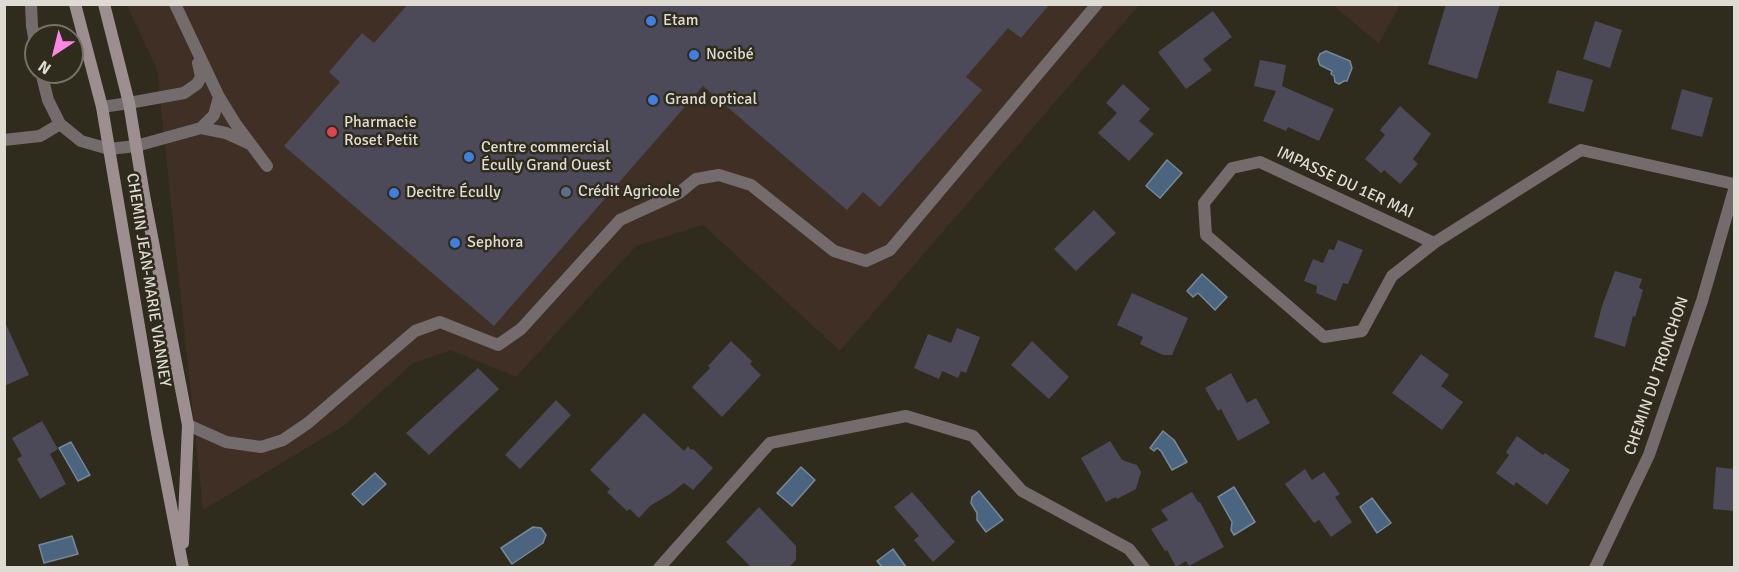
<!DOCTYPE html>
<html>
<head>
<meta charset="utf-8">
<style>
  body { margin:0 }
  #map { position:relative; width:1739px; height:572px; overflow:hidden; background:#2f2b1d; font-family:Signika,sans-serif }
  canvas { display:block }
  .frame { position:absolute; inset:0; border:6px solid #dddbd2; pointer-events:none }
  .north { position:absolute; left:24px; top:24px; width:60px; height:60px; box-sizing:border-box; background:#2f2b1d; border:2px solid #757165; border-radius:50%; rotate:215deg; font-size:16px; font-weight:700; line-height:24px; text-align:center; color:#dddbd2 }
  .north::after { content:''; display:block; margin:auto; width:21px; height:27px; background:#fb86e5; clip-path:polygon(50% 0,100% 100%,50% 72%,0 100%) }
</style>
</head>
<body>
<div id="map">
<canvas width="1739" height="572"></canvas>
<div class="frame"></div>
<div class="north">N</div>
</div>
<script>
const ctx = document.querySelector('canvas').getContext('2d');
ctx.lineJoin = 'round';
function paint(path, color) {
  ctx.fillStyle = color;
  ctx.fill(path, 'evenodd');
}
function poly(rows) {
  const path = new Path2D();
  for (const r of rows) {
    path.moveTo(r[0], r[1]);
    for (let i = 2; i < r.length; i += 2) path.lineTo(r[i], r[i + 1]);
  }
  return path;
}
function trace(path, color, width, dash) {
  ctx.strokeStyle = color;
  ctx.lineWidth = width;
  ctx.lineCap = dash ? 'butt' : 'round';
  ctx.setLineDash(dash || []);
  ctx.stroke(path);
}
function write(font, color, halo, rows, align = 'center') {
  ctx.font = font + ' Signika,sans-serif';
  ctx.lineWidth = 5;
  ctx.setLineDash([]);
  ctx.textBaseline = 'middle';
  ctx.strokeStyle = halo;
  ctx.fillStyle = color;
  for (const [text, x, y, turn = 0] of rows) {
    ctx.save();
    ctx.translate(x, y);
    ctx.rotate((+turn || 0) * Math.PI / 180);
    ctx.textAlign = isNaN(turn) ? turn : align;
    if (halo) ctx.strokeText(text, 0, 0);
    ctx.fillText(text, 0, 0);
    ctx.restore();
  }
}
paint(poly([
  [127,5,1139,5,840,351,703,225,636,246,516,377,451,350,412,364,345,425,203,510,157,70],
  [1333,5,1400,5,1379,44]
]), '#3f2f24');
const water = poly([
  [1326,51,1350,61,1352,68,1347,81,1344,81,1339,84,1335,82,1334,76,1331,74,1332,71,1320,65,1318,59,1320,54,1326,51],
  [1167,160,1182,173,1160,198,1146,186,1167,160],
  [1202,274,1227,297,1215,310,1198,293,1193,297,1187,291,1202,274],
  [1163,431,1174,440,1187,462,1172,470,1161,451,1157,448,1154,451,1150,448,1163,431],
  [71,442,90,475,78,481,59,448,71,442],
  [801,467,815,480,792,506,777,493,801,467],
  [375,473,386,484,363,505,352,494,375,473],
  [1234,487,1255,522,1234,535,1231,530,1232,522,1218,497,1234,487],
  [979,491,1003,520,986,532,977,520,977,513,971,503,972,497,979,491],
  [1372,498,1391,523,1377,533,1360,507,1372,498],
  [533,527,541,528,546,535,543,543,512,564,501,548,533,527],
  [72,536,78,554,44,563,39,545,72,536],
  [893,549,906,567,882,567,877,561,893,549]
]);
paint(water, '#4b6581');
trace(water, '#789', 1.5);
paint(poly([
  [408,4,1050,4,1021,38,1008,28,966,77,982,90,880,207,863,192,847,210,703,86,494,326,284,146,340,82,329,72,362,33,374,43],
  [1446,4,1500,4,1477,79,1428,64],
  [1213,11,1232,37,1203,59,1212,70,1186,89,1158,52],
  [1595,21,1622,30,1610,68,1583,59],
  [1260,60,1286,65,1282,86,1334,109,1319,141,1288,127,1286,131,1263,121,1276,91,1254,86],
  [1557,70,1593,80,1584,112,1548,103],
  [1123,84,1150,109,1139,121,1154,134,1129,161,1098,133,1117,113,1106,103],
  [1682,89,1713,98,1702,137,1671,129],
  [1400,106,1431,134,1413,159,1418,164,1400,184,1384,170,1381,173,1365,159,1385,135,1380,130],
  [1094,210,1116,233,1076,271,1054,249],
  [1338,240,1363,250,1348,284,1343,283,1336,301,1316,293,1317,286,1304,281,1313,259,1323,263,1329,249,1334,250],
  [1615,271,1642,279,1639,288,1643,290,1635,317,1633,316,1625,347,1594,337,1602,306],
  [1132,293,1188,318,1172,355,1163,355,1140,344,1143,337,1117,325],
  [4,320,29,375,4,386],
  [957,328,980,337,966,373,961,371,958,378,942,371,939,379,914,368,928,334,951,343],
  [731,341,752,361,750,364,761,375,722,417,692,387,710,368,708,366],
  [1032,341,1069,377,1049,399,1011,365],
  [1421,354,1449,375,1441,386,1463,402,1442,430,1392,393],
  [478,368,499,389,429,455,406,433],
  [1231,373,1247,403,1256,398,1270,423,1238,441,1221,409,1218,411,1205,388],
  [556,400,571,415,520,469,505,455],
  [644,413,684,451,688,446,691,450,693,449,713,468,693,490,684,483,670,494,650,506,639,518,630,509,627,511,607,492,610,489,590,470],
  [42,421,58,449,50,454,66,484,40,499,17,459,22,456,12,438],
  [1517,436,1543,455,1545,453,1570,470,1547,505,1516,482,1514,486,1496,473,1509,455,1506,452],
  [1110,441,1122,460,1137,465,1141,472,1136,489,1117,499,1116,497,1106,502,1081,458],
  [1716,467,1734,469,1734,511,1713,509],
  [1305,469,1312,480,1324,472,1340,494,1335,497,1352,522,1331,537,1319,520,1314,523,1285,484],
  [912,492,955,542,933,562,914,540,919,536,894,507],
  [1192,492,1198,502,1200,502,1224,547,1189,566,1186,561,1176,567,1167,550,1165,551,1151,529,1168,520,1161,510],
  [759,507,796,546,796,560,789,567,751,567,726,542]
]), '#4c4a59');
trace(poly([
  [31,4,32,26,36,49],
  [175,4,219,97,235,123,267,166],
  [41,72,48,100,60,124,81,141,109,149],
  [129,103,184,93,197,84,201,77,198,63],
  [201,128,214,115,219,97],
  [4,140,40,136,60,124],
  [136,146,201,128,226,133,250,144],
  [188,425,226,442,261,447,283,440,308,423,415,331,440,322,498,345,521,329,620,220,679,193,696,179,719,175,751,185,834,251,866,261,890,250,1097,4]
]), '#746b6c', 12);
trace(poly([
  [102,107,129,103],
  [109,149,136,146],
  [1434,243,1260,162,1232,168,1204,203,1206,235,1324,337,1362,331,1392,276,1434,243,1581,150,1734,184],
  [659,568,770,443,906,416,973,436,1022,491,1129,549,1144,568],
  [1595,568,1649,455,1702,301,1734,190]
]), '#746b6c', 12);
trace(poly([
  [75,4,102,107,157,433,183,568],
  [104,4,129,103,144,195,188,425,183,543]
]), '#9d8f90', 12);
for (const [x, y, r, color] of [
  [651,21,6,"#3f7fe0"],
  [694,55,6,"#3f7fe0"],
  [653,100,6,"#3f7fe0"],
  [332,132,6,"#e0444e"],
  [469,157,6,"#3f7fe0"],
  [566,192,6,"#5c6f8a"],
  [394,193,6,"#3f7fe0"],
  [455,243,6,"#3f7fe0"]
]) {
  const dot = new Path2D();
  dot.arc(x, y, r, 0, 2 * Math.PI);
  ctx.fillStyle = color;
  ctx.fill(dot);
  trace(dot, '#2f2b1d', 2);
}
write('16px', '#dddbd2', '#2f2b1d', [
  ["Etam",663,21],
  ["Nocibé",706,55],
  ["Grand optical",665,100],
  ["Pharmacie",344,123],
  ["Roset Petit",344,141],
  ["Centre commercial",481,148],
  ["Écully Grand Ouest",481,166],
  ["Crédit Agricole",578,192],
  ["Decitre Écully",406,193],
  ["Sephora",467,243]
], 'left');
write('16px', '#dddbd2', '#2f2b1d', [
  ["IMPASSE DU 1ER MAI",1345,183,25],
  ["CHEMIN JEAN-MARIE VIANNEY",148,280,81],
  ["CHEMIN DU TRONCHON",1657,376,-71]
]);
</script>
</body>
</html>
